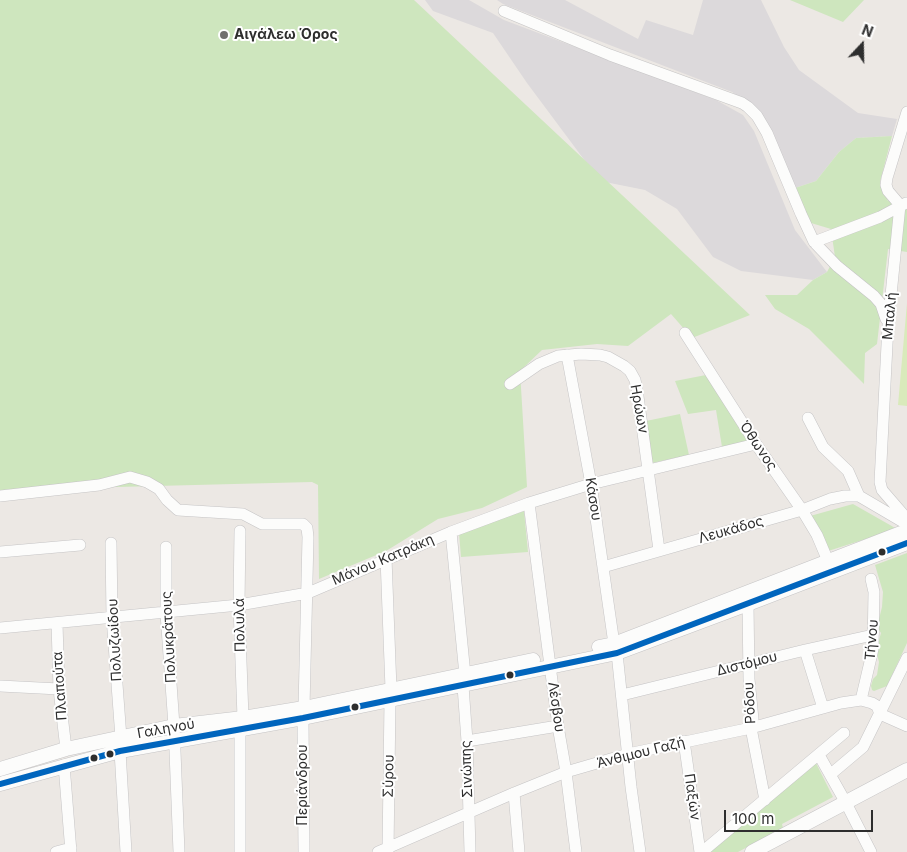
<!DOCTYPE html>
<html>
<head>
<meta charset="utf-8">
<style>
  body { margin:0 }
  #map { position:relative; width:907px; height:852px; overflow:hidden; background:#ece8e4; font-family:Inter,sans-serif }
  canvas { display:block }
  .north { position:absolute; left:837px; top:20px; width:50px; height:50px; -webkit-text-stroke:4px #fff; paint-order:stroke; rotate:21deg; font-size:14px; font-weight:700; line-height:20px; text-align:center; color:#2e2e2e }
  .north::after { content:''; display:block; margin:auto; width:18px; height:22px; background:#2e2e2e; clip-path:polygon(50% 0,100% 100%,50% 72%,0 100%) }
  .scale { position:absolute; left:724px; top:810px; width:149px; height:22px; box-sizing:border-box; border:2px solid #2e2e2e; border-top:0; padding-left:6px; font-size:15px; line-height:18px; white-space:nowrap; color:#2e2e2e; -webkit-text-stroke:4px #fff; paint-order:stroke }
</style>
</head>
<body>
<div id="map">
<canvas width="907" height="852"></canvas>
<div class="north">N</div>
<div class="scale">100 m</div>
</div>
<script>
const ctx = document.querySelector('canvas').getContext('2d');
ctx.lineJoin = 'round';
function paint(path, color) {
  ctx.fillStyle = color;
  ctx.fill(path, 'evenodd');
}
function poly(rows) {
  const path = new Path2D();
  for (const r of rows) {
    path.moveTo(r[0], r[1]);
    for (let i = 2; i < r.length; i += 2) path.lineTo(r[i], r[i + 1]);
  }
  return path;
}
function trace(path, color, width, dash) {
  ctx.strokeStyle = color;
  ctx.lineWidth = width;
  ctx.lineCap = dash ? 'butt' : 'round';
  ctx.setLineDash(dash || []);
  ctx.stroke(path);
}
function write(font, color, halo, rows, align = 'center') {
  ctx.font = font + ' Inter,sans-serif';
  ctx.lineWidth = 4;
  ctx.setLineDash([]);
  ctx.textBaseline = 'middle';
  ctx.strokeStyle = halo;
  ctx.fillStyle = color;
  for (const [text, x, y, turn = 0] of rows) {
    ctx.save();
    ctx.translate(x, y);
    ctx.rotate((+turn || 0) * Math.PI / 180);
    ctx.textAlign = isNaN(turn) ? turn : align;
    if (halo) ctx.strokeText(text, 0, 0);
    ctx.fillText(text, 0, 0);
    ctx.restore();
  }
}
paint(poly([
  [425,0,469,0,504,20,716,100,743,115,754,131,795,230,827,272,813,280,741,271,713,257,677,209,645,190,600,181,527,83,493,33,433,11],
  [497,0,565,0,638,39,646,20,693,35,703,0,761,0,784,47,799,70,858,113,897,119,892,136,856,138,839,152,816,181,795,188,759,113,732,92,503,4]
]), '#dcd9db');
paint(poly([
  [0,0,414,0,750,315,692,338,671,314,628,346,597,344,542,350,520,371,527,487,482,508,438,519,386,551,319,579,318,485,312,482,0,490],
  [790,0,864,0,843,22],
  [892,136,880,182,888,201,907,203,907,252,888,249,877,344,865,353,864,384,809,329,775,309,765,295,797,295,813,280,827,272,835,257,831,229,811,223,795,188,816,181,839,152,856,138],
  [706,375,748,441,722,447,716,410,688,414,675,381],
  [680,414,689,455,652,463,646,421],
  [853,504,897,529,825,552,803,518],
  [524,511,528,552,461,557,459,533],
  [907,553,907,643,887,686,874,691,872,690,871,686,873,679,877,675,879,662,875,646,879,640,881,633,877,627,882,607,883,592,875,565],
  [816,763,833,797,782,824,783,828,738,852,706,852]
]), '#cee6be');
paint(poly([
  [907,303,907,406,898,405]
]), '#d9eabb');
const minor = poly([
  [504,11,610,55,742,103,748,107,757,116,767,133,801,214,814,242],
  [907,112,887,178,886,185,888,191,900,205,888,325,880,482,882,490,907,519],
  [886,319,881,304,874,296,837,266,814,242,880,217,906,203],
  [685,333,756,444,802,510,817,535,828,561],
  [567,355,591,484,614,644],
  [510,384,539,364,558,356,581,354,600,355,608,357,624,366,630,371,635,380,637,389,659,550],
  [808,418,823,447,848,471,859,496,905,523],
  [0,496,99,485,130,477,147,482,159,489,167,500,178,510,243,514,262,524,303,524,307,528,308,537,304,708],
  [529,503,549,658,558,726,566,772,576,852],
  [240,531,239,605,243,718],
  [451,532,465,675],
  [111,543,112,617,121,738],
  [166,547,166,613,174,726,179,852],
  [0,552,80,545],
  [386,558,391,689],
  [603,567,802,510,830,499,845,496,859,496],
  [748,604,749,679,753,719,751,728,765,800],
  [57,623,59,689,66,749],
  [0,628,239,605,308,593,451,532,529,503,591,484,756,444],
  [805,650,823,708],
  [617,653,631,787,640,852],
  [0,686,59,689],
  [463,686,467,741,470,852],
  [622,695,805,650,873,635],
  [861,700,873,649,874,592,871,579],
  [303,718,304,852],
  [240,730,240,852],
  [467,741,558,726],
  [684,741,700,852],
  [120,751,126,852],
  [819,755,846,803,871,852],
  [64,765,71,852],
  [831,774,863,747,907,658],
  [514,793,519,852],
  [56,852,71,848],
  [378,852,514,793,566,772,628,754,751,728,841,703,861,700,872,703,877,706,880,714,907,726],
  [388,852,390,700],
  [702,852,844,733]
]);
const tertiary = poly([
  [599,647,614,644,901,533,907,533],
  [0,769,66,749,174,726,243,718,304,708,533,660],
  [0,784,120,751,303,718,617,653,748,604,907,543],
  [752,852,907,770]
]);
trace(minor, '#c5c4c5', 12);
trace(tertiary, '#c5c4c5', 15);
trace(minor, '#fcfcfb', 11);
trace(tertiary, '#fcfcfb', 14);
trace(poly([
  [0,784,120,751,303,718,617,653,907,543]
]), '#0065bd', 6);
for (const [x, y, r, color] of [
  [224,35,5,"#706f6e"],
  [882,552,4.5,"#2e2e2e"],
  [510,675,4.5,"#2e2e2e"],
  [355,707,4.5,"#2e2e2e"],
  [110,754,4.5,"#2e2e2e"],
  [94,758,4.5,"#2e2e2e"]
]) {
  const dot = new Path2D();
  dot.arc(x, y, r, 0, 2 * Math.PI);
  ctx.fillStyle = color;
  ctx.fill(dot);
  trace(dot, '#fff', 2);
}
write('bold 14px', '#2e2e2e', '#fff', [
  ["Αιγάλεω Όρος",234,35]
], 'left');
write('14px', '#2e2e2e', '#fff', [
  ["Μπαλή",890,316,-85],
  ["Ηρώων",639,409,80],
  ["Όθωνος",758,446,56],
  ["Κάσου",593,499,81],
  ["Λευκάδος",731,530,-16],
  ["Μάνου Κατράκη",383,560,-23],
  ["Πολυλά",240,625,-91],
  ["Πολυκράτους",169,637,-93],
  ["Πολυζωίδου",115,640,-93],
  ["Τήνου",872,640,-85],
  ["Διστόμου",747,664,-14],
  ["Πλαπούτα",60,686,-94],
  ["Ρόδου",750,703,-93],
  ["Λέσβου",556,707,82],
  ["Γαληνού",166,729,-10],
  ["Άνθιμου Γαζή",641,753,-14],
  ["Σινώπης",467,769,-92],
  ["Σύρου",389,776,-89],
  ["Περιάνδρου",303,785,-90],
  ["Παξών",692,797,82]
]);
</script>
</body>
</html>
